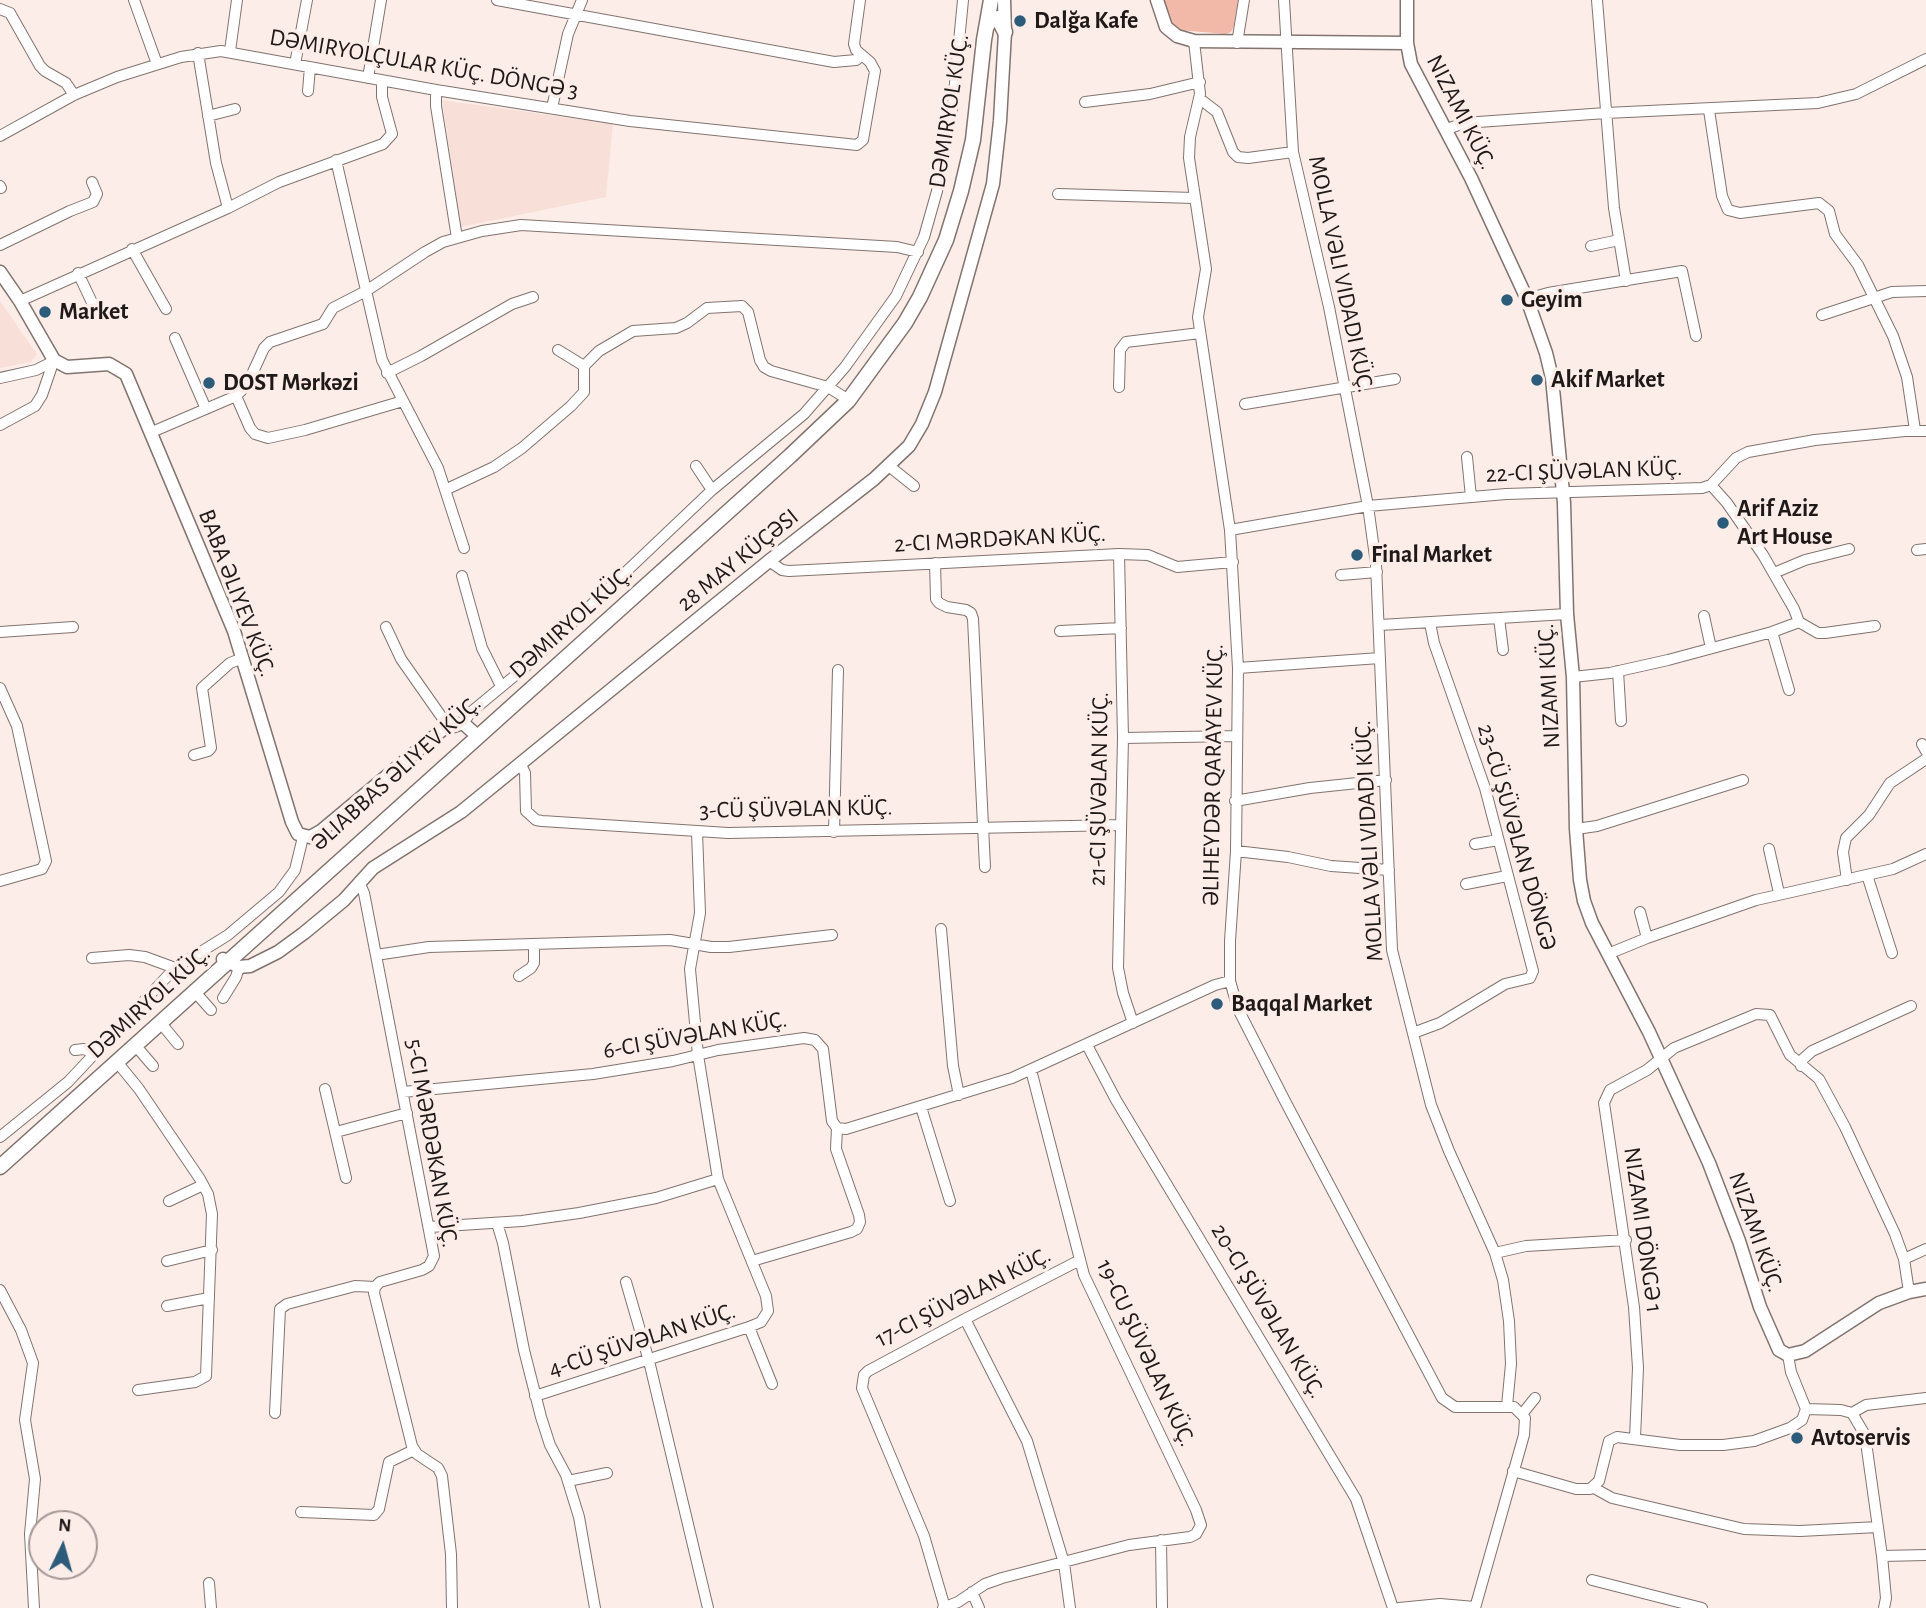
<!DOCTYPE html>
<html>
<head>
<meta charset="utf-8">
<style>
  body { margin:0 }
  #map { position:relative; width:1926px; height:1608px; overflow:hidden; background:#fdede9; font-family:"Alegreya Sans",sans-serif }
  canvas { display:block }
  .north { position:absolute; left:28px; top:1510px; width:70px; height:70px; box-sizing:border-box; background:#fdede9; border:2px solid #a49895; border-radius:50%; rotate:5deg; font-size:19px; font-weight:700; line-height:28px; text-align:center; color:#1f1918 }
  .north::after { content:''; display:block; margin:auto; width:24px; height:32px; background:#2d5c7b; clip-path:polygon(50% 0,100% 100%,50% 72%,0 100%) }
</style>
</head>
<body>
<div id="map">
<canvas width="1926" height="1608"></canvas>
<div class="north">N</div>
</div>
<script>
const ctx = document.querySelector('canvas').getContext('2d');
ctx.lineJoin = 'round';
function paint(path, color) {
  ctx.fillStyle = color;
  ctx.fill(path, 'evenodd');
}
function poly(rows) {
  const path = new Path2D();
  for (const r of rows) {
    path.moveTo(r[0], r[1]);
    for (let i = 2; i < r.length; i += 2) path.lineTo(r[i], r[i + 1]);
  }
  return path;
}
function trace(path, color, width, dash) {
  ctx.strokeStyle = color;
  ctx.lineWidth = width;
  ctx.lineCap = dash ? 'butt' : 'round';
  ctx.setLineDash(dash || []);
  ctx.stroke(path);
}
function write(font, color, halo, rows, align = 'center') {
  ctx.font = font + ' "Alegreya Sans",sans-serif';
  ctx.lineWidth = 7;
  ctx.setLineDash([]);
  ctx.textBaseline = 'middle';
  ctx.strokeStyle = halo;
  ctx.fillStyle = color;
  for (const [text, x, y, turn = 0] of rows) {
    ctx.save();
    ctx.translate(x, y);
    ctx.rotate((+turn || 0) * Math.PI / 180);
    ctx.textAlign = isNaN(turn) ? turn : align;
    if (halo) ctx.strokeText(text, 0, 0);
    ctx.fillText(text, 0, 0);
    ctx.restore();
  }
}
paint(poly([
  [442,100,613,124,606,197,461,227],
  [0,301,37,354,31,362,0,368]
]), '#f8e0d9');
paint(poly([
  [1162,0,1238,0,1234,26,1231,32,1226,34,1178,30,1171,26]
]), '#f2b9a8');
const minor = poly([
  [134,0,157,64],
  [497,0,834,62,856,60,861,56],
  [1284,0,1293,152,1329,307,1368,506,1376,564,1392,950,1431,1105,1449,1151,1495,1253,1503,1280,1509,1321,1511,1364,1507,1406],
  [1597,0,1614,208,1626,281],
  [0,9,10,13,40,66,45,71,66,83,74,95],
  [1194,41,1200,94,1190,137,1189,158,1206,269,1198,317,1230,530,1238,668,1236,851,1230,941,1230,981,1238,1009,1285,1101,1442,1398,1455,1407,1514,1407,1525,1418,1524,1435,1475,1608],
  [1237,43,1244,0],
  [230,51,237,0],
  [198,53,216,163,228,208],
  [295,64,307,0],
  [368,78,381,0],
  [436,90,436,106,457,238],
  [308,91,310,67],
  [1200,99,1217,112,1233,152,1238,157,1248,158,1293,152],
  [1085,102,1150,94,1200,82],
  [552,108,568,34,582,0],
  [1709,110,1722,196,1728,210,1740,213,1819,203,1829,211,1835,234,1858,265,1893,336,1907,377,1915,430],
  [208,116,235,109],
  [1447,129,1464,123,1606,113,1818,103,1856,94,1926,59],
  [0,136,74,95,117,77,181,57,221,51,436,90,630,121,857,145,863,140,875,71,870,62,856,50,854,44,860,0],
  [336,160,382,360,438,468,464,548],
  [0,186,1,188],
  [1058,194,1194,198],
  [0,245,70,211,93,202,97,194,92,182],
  [1591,246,1619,240],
  [132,249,166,309],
  [78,273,96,311],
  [1527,299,1548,293,1682,271,1696,336],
  [20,301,228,208,279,182,383,144,392,134,382,97,382,81],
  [1822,315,1892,292,1926,291],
  [175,338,206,409],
  [558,350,584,366],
  [387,373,421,356,512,304,533,297],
  [0,378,36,370,54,361],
  [1119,387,1120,350,1126,342,1200,333],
  [236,396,250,428,255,434,268,438,305,430,403,401],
  [1245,404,1395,379],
  [0,425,35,406,42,395,54,360],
  [152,432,236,396,247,385,264,348,270,342,323,324,333,308,366,291,425,252,443,242,482,231,521,225,538,226,897,247,918,252],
  [1467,457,1471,497],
  [696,466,712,490],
  [889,466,914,486],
  [447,489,494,467,522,448,571,406,584,392,584,366,599,351,633,331,676,328,687,323,707,308,742,306,748,312,760,360,764,367,771,371,828,387,844,397],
  [1230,530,1368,506,1506,494,1702,488,1711,485,1736,458,1748,452,1815,440,1905,431,1926,431],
  [1917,550,1926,549],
  [1119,554,1123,738,1118,968,1123,993,1133,1023],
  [769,561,782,570,789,571,1119,554,1148,555,1177,567,1233,562],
  [935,563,936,599,939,603,947,607,966,610,971,613,973,619,985,867],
  [1774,573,1805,560,1849,549],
  [1341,575,1377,572],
  [462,576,482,648,501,686],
  [1704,616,1711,648],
  [1499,618,1503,650],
  [1799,622,1818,633,1825,633,1875,626],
  [1380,625,1567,614],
  [386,627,401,659,448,726],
  [1060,631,1121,628],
  [0,632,73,627],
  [1772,632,1789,690],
  [1238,668,1380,658],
  [1618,671,1621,721],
  [1573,677,1610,673,1668,660,1772,632,1799,622,1794,609,1763,555,1727,503,1711,485],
  [0,688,17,726,46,861,42,869,0,881],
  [463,723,471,712,529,664,712,490,804,414,845,367,896,296,924,237,937,191,953,104,963,0],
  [1123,738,1237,736],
  [1922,744,1926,751],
  [194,755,208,751,211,748,202,688,230,663,243,658],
  [520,763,525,773,526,811,536,820,542,821,728,833,1120,825],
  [1235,801,1310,788,1386,780],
  [1576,829,1597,826,1743,780],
  [834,832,838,670],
  [1475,844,1498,840],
  [1769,849,1779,893],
  [1236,851,1288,857,1331,866,1389,870],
  [1867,875,1892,953],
  [1847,880,1843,852,1846,838,1869,815,1890,783,1926,759],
  [359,882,364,893,434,1256,429,1266,422,1270,380,1282,375,1287,374,1293,412,1446,417,1454,438,1468,442,1476,451,1554,452,1608],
  [1466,884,1507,876],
  [1640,912,1647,938],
  [941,929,953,1066,959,1095],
  [1608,954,1647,938,1756,900,1893,869,1926,854],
  [376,955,429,947,670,940,711,947,729,947,832,935],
  [92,958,129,955,145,957,175,968],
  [519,976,531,968,534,963,534,944],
  [195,992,211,1010],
  [223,998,236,977,239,967],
  [160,1022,178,1044],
  [1413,1033,1440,1023,1505,984,1530,978,1533,971,1485,788,1434,643,1430,623],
  [135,1045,153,1066],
  [1087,1045,1116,1100,1356,1499,1393,1608],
  [75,1050,84,1049,94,1053],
  [117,1062,139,1089,200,1179,208,1194,212,1214,206,1376,195,1382,138,1390],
  [1801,1066,1803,1059,1812,1051,1911,1006],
  [325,1089,346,1178],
  [403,1092,593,1074,673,1061,718,1050,804,1038,815,1040,823,1049,832,1121,837,1128,846,1129,1012,1078,1215,985,1230,981],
  [921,1107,950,1201],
  [336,1132,407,1113],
  [0,1137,68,1082,175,968,228,935,279,892,295,870,303,837],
  [169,1201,203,1185],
  [497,1223,503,1243,524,1350,541,1417,550,1445,566,1475,579,1517,595,1608],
  [430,1227,522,1221,579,1213,656,1198,718,1179],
  [1495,1253,1526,1246,1626,1240],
  [1904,1259,1926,1249],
  [167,1261,212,1250],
  [752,1261,851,1232,857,1229,860,1222,859,1215,836,1149,837,1128],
  [626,1282,649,1361,708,1608],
  [0,1290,21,1330,33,1363,25,1420,35,1479,30,1534,34,1608],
  [167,1306,209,1298],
  [965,1319,1027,1441,1064,1563,1070,1608],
  [749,1327,772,1384],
  [535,1396,749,1327,761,1322,768,1311,766,1296,718,1179,698,1055,690,969,700,913,697,832],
  [1806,1409,1841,1410,1852,1413,1865,1435,1882,1556,1886,1598,1884,1608],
  [275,1413,280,1309,287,1304,355,1286,375,1287],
  [1523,1413,1535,1398],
  [1852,1413,1866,1405,1926,1398],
  [1635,1438,1638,1368,1634,1307,1604,1103,1610,1090,1647,1070,1674,1048,1756,1014,1770,1015,1790,1055,1819,1079,1845,1127,1895,1234,1904,1259,1909,1292],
  [1513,1471,1576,1489,1590,1489,1599,1481,1609,1441,1617,1437,1680,1445,1723,1445,1754,1441,1790,1428,1802,1420,1806,1409,1791,1372,1788,1355],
  [568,1481,607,1473],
  [1594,1488,1612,1498,1744,1529,1800,1531,1878,1527],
  [301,1512,374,1515,379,1509,389,1462,414,1450],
  [1161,1540,1162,1608],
  [1882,1556,1926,1555],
  [1592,1580,1702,1608],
  [209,1583,211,1608],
  [972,1592,979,1608],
  [943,1608,958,1602,985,1584,1002,1578,1129,1545,1190,1537,1196,1534,1201,1525,1196,1510,1084,1275,1031,1070],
  [945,1608,924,1536,862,1388,864,1375,868,1371,965,1319,1080,1260],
  [1399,1608,1440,1604,1475,1607]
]);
const tertiary = poly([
  [1157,0,1166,27,1177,36,1194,41,1407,43],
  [1407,0,1407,43,1411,64,1471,178,1527,299,1546,353,1552,378,1564,503,1567,614,1573,677,1576,829,1580,880,1584,901,1592,923,1649,1032,1709,1163,1739,1241,1760,1307,1779,1350,1788,1355,1805,1351,1879,1303,1909,1292,1926,1289],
  [0,272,20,301,54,360,67,367,109,364,126,374,234,631,292,822,298,834,310,837,321,831,442,730,463,723,474,733],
  [223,959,239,967,250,966,278,952,304,933,344,900,373,868,461,812,769,561,874,479,909,446,922,424,935,392,993,184,1000,121,1005,32,1004,0]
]);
const secondary = poly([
  [986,28,990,20,998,18,1005,32],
  [0,1167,790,456,848,401,905,323,920,297,946,240,961,191,973,140,984,40,991,0]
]);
trace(minor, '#81746f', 12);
trace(tertiary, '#81746f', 15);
trace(secondary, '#81746f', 17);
trace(minor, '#fff', 10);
trace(tertiary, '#fff', 12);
trace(secondary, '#fff', 14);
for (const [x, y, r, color] of [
  [1020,21,7,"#2d5c7b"],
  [1507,300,7,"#2d5c7b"],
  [45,312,7,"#2d5c7b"],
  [1537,380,7,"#2d5c7b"],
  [209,383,7,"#2d5c7b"],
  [1723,523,7,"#2d5c7b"],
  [1357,555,7,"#2d5c7b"],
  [1217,1004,7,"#2d5c7b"],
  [1797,1438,7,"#2d5c7b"]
]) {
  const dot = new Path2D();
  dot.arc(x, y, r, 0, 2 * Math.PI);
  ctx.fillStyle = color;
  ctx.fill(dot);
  trace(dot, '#fdede9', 2.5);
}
write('bold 24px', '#1f1918', '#fdede9', [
  ["Dalğa Kafe",1034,21],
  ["Geyim",1521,300],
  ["Market",59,312],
  ["Akif Market",1551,380],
  ["DOST Mərkəzi",223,383],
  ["Arif Aziz",1737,509],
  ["Art House",1737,537],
  ["Final Market",1371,555],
  ["Baqqal Market",1231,1004],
  ["Avtoservis",1811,1438]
], 'left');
write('24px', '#1f1918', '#fdede9', [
  ["DƏMIRYOLÇULAR KÜÇ. DÖNGƏ 3",424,64,10],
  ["DƏMIRYOL KÜÇ.",949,111,-81],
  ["NIZAMI KÜÇ.",1461,112,63],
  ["MOLLA VƏLI VIDADI KÜÇ.",1341,274,78],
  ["22-CI ŞÜVƏLAN KÜÇ.",1584,471,-2],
  ["2-CI MƏRDƏKAN KÜÇ.",1000,539,-3],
  ["28 MAY KÜÇƏSI",738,560,-39],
  ["BABA ƏLIYEV KÜÇ.",237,593,69],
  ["DƏMIRYOL KÜÇ.",571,622,-42],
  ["NIZAMI KÜÇ.",1549,686,-93],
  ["ƏLIABBAS ƏLIYEV KÜÇ.",396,773,-42],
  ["ƏLIHEYDƏR QARAYEV KÜÇ.",1213,775,-89],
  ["21-CI ŞÜVƏLAN KÜÇ.",1099,789,-89],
  ["3-CÜ ŞÜVƏLAN KÜÇ.",796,809,-1],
  ["23-CÜ ŞÜVƏLAN DÖNGƏ",1517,837,74],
  ["MOLLA VƏLI VIDADI KÜÇ.",1369,841,-93],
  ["DƏMIRYOL KÜÇ.",149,1002,-42],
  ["6-CI ŞÜVƏLAN KÜÇ.",695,1035,-10],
  ["5-CI MƏRDƏKAN KÜÇ.",432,1143,80],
  ["NIZAMI DÖNGƏ 1",1643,1230,82],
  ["NIZAMI KÜÇ.",1756,1232,71],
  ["17-CI ŞÜVƏLAN KÜÇ.",963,1297,-27],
  ["20-CI ŞÜVƏLAN KÜÇ.",1268,1311,59],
  ["4-CÜ ŞÜVƏLAN KÜÇ.",642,1340,-18],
  ["19-CU ŞÜVƏLAN KÜÇ.",1146,1353,65]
]);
</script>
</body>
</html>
